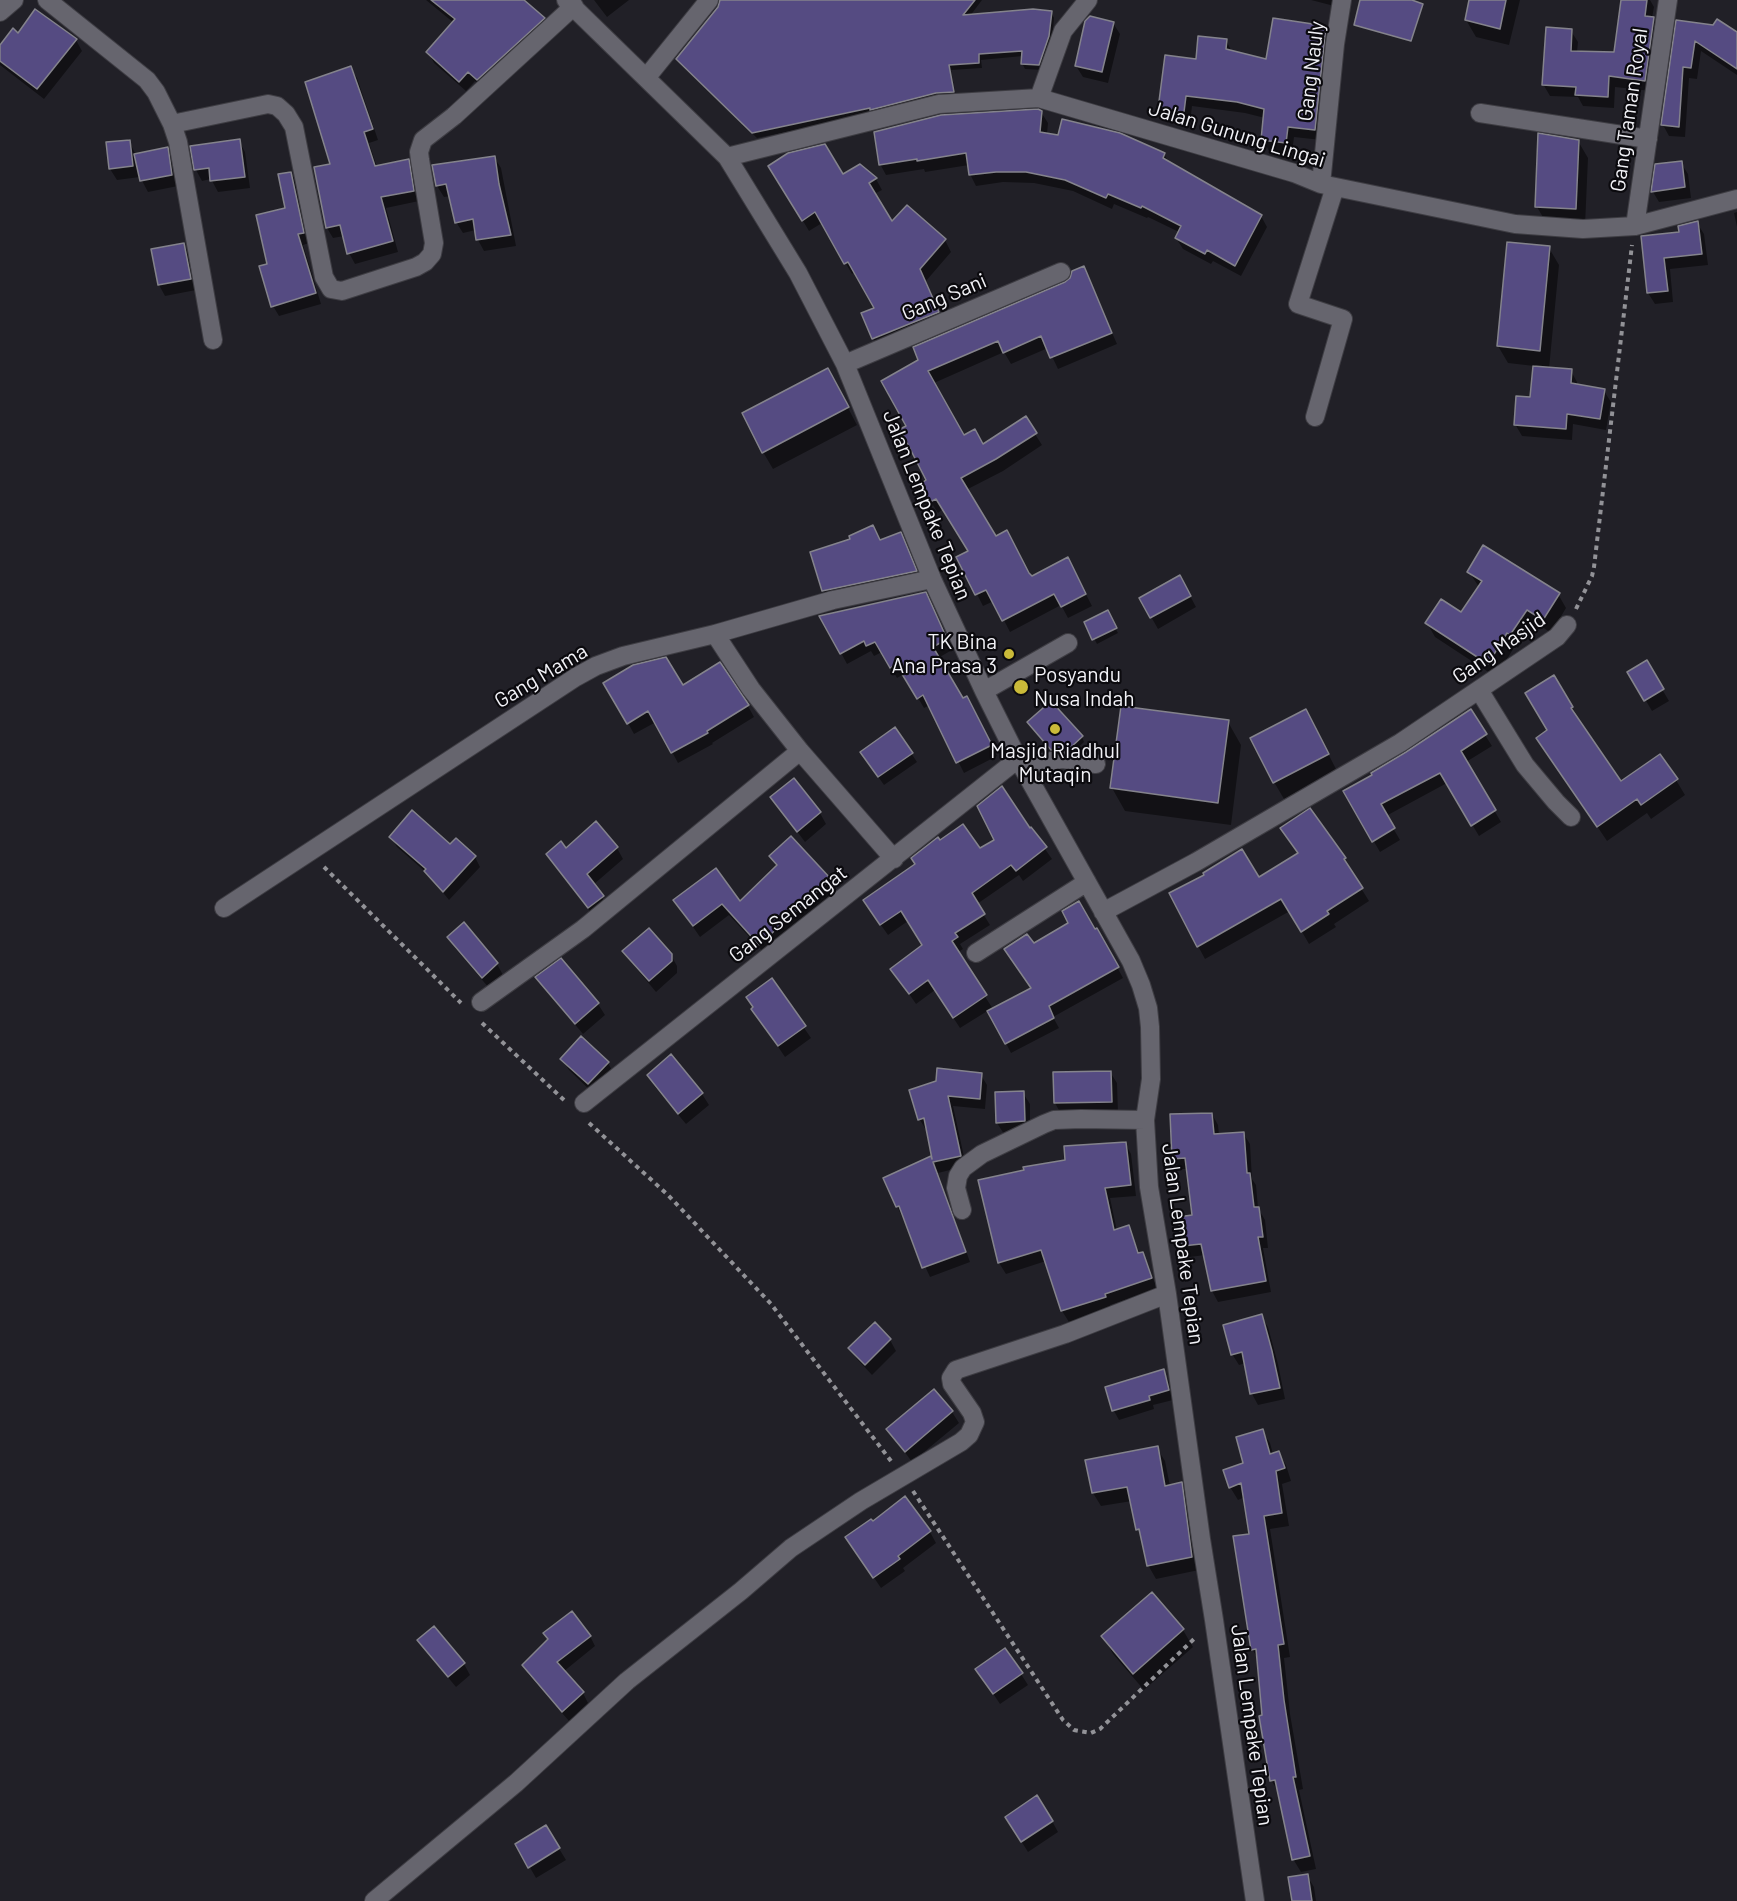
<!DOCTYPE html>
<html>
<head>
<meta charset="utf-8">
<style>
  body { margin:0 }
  canvas { display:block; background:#212027 }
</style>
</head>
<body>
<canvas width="1737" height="1901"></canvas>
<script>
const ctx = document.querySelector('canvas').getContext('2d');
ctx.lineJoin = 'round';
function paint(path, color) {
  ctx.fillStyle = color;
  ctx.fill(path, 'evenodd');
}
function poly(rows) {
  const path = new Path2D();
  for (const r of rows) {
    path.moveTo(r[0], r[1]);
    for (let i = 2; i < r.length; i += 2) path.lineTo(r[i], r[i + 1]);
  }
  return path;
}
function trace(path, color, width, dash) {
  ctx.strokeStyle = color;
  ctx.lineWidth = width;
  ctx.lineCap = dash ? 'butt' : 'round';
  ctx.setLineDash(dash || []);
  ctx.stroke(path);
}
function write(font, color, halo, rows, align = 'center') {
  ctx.font = font + ' Barlow,sans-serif';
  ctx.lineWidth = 4.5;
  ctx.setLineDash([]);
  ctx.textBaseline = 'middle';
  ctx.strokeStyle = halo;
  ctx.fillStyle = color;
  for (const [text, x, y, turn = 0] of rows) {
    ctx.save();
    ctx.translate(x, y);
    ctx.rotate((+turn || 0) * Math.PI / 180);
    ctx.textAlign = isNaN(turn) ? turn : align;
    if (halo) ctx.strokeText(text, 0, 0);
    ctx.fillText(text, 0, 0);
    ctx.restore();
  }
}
paint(poly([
  [426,0,522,0,543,19,549,29,483,90,475,81,466,91,434,63,428,52,454,23],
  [594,0,629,0,607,17],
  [721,0,982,0,970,16,1051,12,1054,18,1052,42,1042,70,1025,69,1022,63,1023,56,981,60,982,68,951,70,956,97,757,138,681,65,678,59,721,3],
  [1311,0,1340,0,1338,7],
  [1471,0,1520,0,1509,45,1476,37,1466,20],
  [1623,0,1650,0,1654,7,1652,18,1660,30,1651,91,1615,87,1614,108,1583,106,1578,97,1550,96,1543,84,1571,31,1578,42,1577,52,1615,54],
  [1678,22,1737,34,1737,75,1701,51,1697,79,1689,78,1685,137,1669,136,1663,125],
  [1113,23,1120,34,1108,83,1083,77,1076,66],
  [1326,27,1332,38,1321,140,1294,137,1292,153,1269,151,1263,140,1265,118,1245,113,1192,106,1190,123,1166,120,1160,109,1197,61,1226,40,1232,52,1267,61],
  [18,35,76,40,82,51,44,99,0,65,0,48],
  [351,68,357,78,378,140,369,143,377,167,408,161,414,172,419,201,386,208,398,252,355,264,349,253,344,236,333,238,327,228,332,165],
  [1041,112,1048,123,1047,134,1164,154,1170,164,1261,216,1267,227,1241,276,1213,261,1211,264,1183,249,1176,238,1179,232,1148,217,1147,218,1114,204,1112,209,1073,191,1034,183,1003,182,976,186,970,174,969,165,925,172,924,169,886,175,880,164],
  [129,141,136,155,167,149,173,160,178,186,148,192,140,177,117,180,110,169],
  [239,141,245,152,250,188,218,192,211,179,202,181,196,170,192,147],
  [1578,141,1588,158,1585,226,1547,224,1537,207],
  [494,157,501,168,516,246,484,251,478,240,476,230,463,233,456,222,450,196,444,197,437,186,434,166],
  [1681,163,1688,174,1691,198,1659,202,1653,192],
  [770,166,843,176,860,166,876,179,882,190,874,194,892,224,945,240,951,252,926,281,944,323,880,350,873,338,876,308,855,272,852,274,822,223,809,231],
  [291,173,297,184,309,243,303,245,321,304,279,316,273,306,269,265,286,209],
  [1737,212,1737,227,1734,213],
  [1697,223,1704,234,1708,265,1670,269,1673,302,1655,304,1648,293,1642,238,1681,234],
  [184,245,190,256,196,290,165,296,159,285],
  [1549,248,1559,265,1549,369,1571,371,1577,382,1577,386,1604,391,1611,402,1606,430,1573,424,1572,440,1522,436,1515,424,1532,399,1534,366,1508,363,1498,346],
  [1083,267,1117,344,1058,369,1048,348,1011,364,1004,352,934,383,963,437,983,446,1035,434,1042,445,1003,471,966,490,995,538,1029,575,1032,577,1074,571,1092,606,1068,618,1061,605,1010,632,994,601,983,606,958,557,969,551,943,509,938,513,928,497,928,480,908,426,883,382,1066,284],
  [837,387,857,425,773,469,763,452],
  [900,534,922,582,830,602,823,591,812,553,881,542],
  [1469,572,1558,594,1566,608,1551,633,1535,622,1518,648,1515,646,1496,677,1435,637,1427,623,1461,614,1479,587],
  [1180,577,1196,607,1158,629,1141,599],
  [931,604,952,650,938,658,963,699,973,708,997,756,964,773,930,705,924,708,904,674,897,678,882,652,874,656,871,651,847,664,822,617],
  [1107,612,1118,633,1097,644,1086,623],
  [1646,662,1669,701,1652,711,1629,672],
  [1554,677,1581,722,1621,783,1676,780,1685,795,1651,819,1647,813,1607,841,1538,738,1549,730],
  [606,683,682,687,748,706,754,717,712,743,713,744,678,763,656,722,634,734],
  [1228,722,1241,745,1231,825,1125,811,1112,788],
  [1029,723,1082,737,1084,742,1072,753,1055,754],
  [1315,728,1337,771,1284,799,1274,782],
  [895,729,917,762,884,785,867,761],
  [1485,735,1492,746,1466,762,1501,822,1479,836,1447,783,1386,816,1400,840,1380,852,1345,792],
  [772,798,820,813,826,824,805,842],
  [1282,828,1345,858,1352,871,1351,872,1369,901,1334,924,1336,927,1309,944,1290,911,1205,959,1198,946,1258,879,1298,854],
  [1031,829,1052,859,1023,881,1019,875,977,904,990,925,960,944,963,949,957,953,993,1009,1032,989,1033,945,1097,930,1123,978,1053,1017,1059,1028,1011,1053,989,1010,960,1028,935,990,916,1004,892,969,924,946,908,921,888,935,871,911,939,842,980,850],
  [391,837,450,846,475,857,480,867,449,900,428,874,397,847],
  [617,848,623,859,593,885,609,908,595,918,548,854,566,850],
  [771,857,830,880,836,891,766,955,729,915,700,937,675,901,740,903,777,867],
  [464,925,497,964,503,975,489,988,455,948,449,937],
  [624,951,671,955,677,966,677,973,656,992,631,962],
  [561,960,598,1004,605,1015,583,1034,544,988,537,977],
  [771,980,811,1038,785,1057,753,1010],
  [671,1056,702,1094,709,1105,686,1124,655,1087,648,1076],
  [562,1059,608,1063,614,1074,595,1095,569,1070],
  [1110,1072,1117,1083,1118,1113,1061,1114,1055,1103,1054,1073],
  [981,1075,987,1085,985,1109,953,1106,966,1166,938,1173,970,1262,930,1277,897,1206,931,1158,935,1164,928,1130,926,1130,920,1120,910,1091,937,1082],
  [1023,1093,1030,1104,1030,1132,1004,1134,997,1123],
  [1212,1114,1218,1125,1219,1135,1243,1133,1250,1144,1252,1179,1256,1185,1258,1208,1265,1220,1268,1248,1263,1248,1271,1292,1218,1302,1212,1291,1205,1255,1190,1257,1183,1246,1194,1216,1188,1169,1180,1169,1173,1158],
  [1125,1143,1131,1154,1136,1196,1110,1198,1117,1231,1128,1227,1140,1254,1142,1253,1148,1264,1157,1289,1110,1305,1111,1308,1069,1322,1062,1311,1046,1261,1006,1274,999,1263,980,1181,1067,1161],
  [1261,1316,1268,1327,1278,1364,1285,1399,1258,1405,1252,1394,1246,1363,1239,1365,1232,1354],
  [875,1324,890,1340,896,1351,872,1375,857,1359,850,1348],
  [1163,1371,1168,1380,1173,1400,1153,1405,1154,1409,1119,1420,1114,1411,1107,1388],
  [934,1391,952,1412,959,1423,912,1462,888,1429],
  [1262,1431,1270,1443,1273,1454,1278,1452,1286,1465,1291,1481,1282,1484,1289,1526,1270,1529,1290,1657,1284,1658,1290,1714,1303,1789,1299,1790,1316,1869,1301,1872,1293,1859,1279,1793,1271,1780,1258,1659,1252,1649,1251,1535,1245,1497,1238,1500,1230,1487],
  [1157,1448,1165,1461,1170,1486,1181,1484,1189,1498,1199,1570,1156,1579,1148,1565,1143,1537,1138,1529,1132,1501,1101,1506,1093,1493,1087,1461],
  [930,1532,936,1543,903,1568,905,1571,881,1588,847,1538],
  [1183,1630,1193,1647,1144,1690,1113,1654,1103,1636],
  [590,1636,595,1646,563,1672,583,1693,588,1703,569,1721,529,1675,524,1665],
  [419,1640,464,1664,470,1675,456,1687,426,1651],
  [1021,1674,1028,1685,1000,1704,984,1680],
  [1052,1821,1058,1832,1028,1852,1013,1828],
  [546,1827,566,1860,536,1878,517,1845],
  [1307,1876,1314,1887,1316,1901,1293,1901]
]), '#0007');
const building = poly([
  [431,0,524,0,545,18,477,80,468,72,459,82,426,52,455,19,431,0],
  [720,0,975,0,963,15,1033,9,1052,11,1049,36,1039,65,1021,64,1022,51,979,54,979,63,949,65,954,92,936,93,870,110,870,108,752,133,676,59,718,7,720,0],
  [1360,0,1412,0,1423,4,1411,41,1354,25,1360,0],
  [1469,0,1506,0,1500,29,1465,20,1469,0],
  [1621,0,1647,0,1645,16,1654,17,1645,81,1609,76,1608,97,1575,95,1576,87,1542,85,1546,27,1572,29,1571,51,1614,52,1621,0],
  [35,9,77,39,37,89,0,61,0,45,13,28,18,33,35,9],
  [1090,16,1114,22,1102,72,1075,66,1085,21,1090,16],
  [1273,18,1326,26,1315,130,1288,127,1286,143,1261,140,1264,109,1237,102,1186,96,1184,112,1158,109,1165,55,1196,59,1198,36,1227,39,1226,49,1266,59,1273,18],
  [1717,19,1737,32,1737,69,1695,41,1691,68,1683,67,1679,127,1661,125,1676,20,1713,25,1717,19],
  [351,66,373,129,364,132,375,166,409,159,414,191,381,197,393,241,347,254,340,225,326,228,314,167,330,164,305,82,351,66],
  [1038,109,1042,111,1040,132,1058,135,1062,119,1120,133,1165,153,1163,158,1262,215,1235,266,1207,250,1205,254,1175,238,1181,226,1142,206,1141,208,1108,194,1106,198,1065,180,1026,172,996,172,969,175,966,153,917,161,917,159,879,165,874,132,941,115,1038,109],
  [1538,133,1579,140,1576,209,1535,207,1538,133],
  [240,139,245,177,210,181,209,168,194,170,190,146,240,139],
  [130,140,133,166,109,169,106,142,130,140],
  [825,144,843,174,860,164,877,178,869,183,892,221,907,205,946,239,920,269,939,312,872,339,861,313,874,308,848,262,844,264,815,212,802,221,768,166,788,153,825,144],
  [168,147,172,175,140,181,134,154,168,147],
  [495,156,499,184,511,235,476,240,473,219,455,223,446,184,436,186,432,165,495,156],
  [1682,161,1685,187,1651,192,1655,164,1682,161],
  [291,172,304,233,298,234,316,293,271,307,259,266,267,264,256,215,285,208,278,174,291,172],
  [1698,221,1702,254,1664,258,1668,291,1647,293,1641,236,1679,232,1678,226,1698,221],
  [1507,242,1550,246,1540,351,1497,346,1507,242],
  [184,243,191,279,158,285,151,249,184,243],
  [1084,266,1112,333,1050,358,1041,336,1003,353,998,341,928,371,964,435,975,429,983,444,1026,416,1037,433,996,459,961,478,996,536,1007,530,1029,573,1032,576,1068,557,1086,594,1061,607,1054,594,1002,621,986,590,975,595,956,557,968,551,936,499,930,502,919,485,926,480,900,429,906,426,881,381,918,360,913,347,1065,282,1070,278,1072,271,1084,266],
  [1533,366,1572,369,1571,383,1605,389,1600,419,1567,414,1566,429,1514,425,1516,396,1530,397,1533,366],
  [828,368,849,407,762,453,742,413,828,368],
  [873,525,880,540,901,532,917,571,822,591,810,552,850,539,849,536,873,525],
  [1483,545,1560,593,1543,620,1527,610,1510,635,1507,633,1488,664,1425,623,1441,599,1461,612,1482,581,1467,572,1483,545],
  [1180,575,1191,596,1150,618,1139,598,1180,575],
  [926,592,947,639,933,647,963,698,967,696,992,745,956,763,923,695,917,699,896,664,890,668,875,642,866,646,864,641,840,654,819,616,926,592],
  [1108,610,1117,628,1092,640,1084,622,1108,610],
  [666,657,683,685,720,662,749,705,707,731,708,733,671,753,648,711,627,724,603,683,633,665,666,657],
  [1647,660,1664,689,1644,701,1627,672,1647,660],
  [1554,675,1573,707,1571,708,1621,781,1660,754,1678,779,1641,805,1637,799,1597,827,1536,738,1547,730,1525,693,1554,675],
  [1051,701,1083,736,1069,749,1051,750,1027,722,1051,701],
  [1121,706,1229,720,1218,803,1110,788,1121,706],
  [1306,709,1329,754,1273,783,1250,738,1306,709],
  [1471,709,1487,734,1461,751,1496,810,1471,826,1440,773,1381,804,1395,828,1372,842,1343,791,1372,775,1371,773,1406,752,1471,709],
  [895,727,913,753,878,777,860,752,895,727],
  [794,778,821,812,797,832,770,797,794,778],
  [1002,786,1030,828,1031,827,1047,847,1016,871,1011,865,972,893,985,914,955,933,958,937,952,941,987,995,953,1018,928,980,909,994,890,969,922,945,901,911,880,925,863,900,915,864,911,858,938,837,940,840,963,824,980,848,994,840,977,806,1002,786],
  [1310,808,1346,858,1344,859,1363,888,1327,911,1329,914,1301,932,1281,899,1197,947,1169,893,1204,875,1203,873,1242,849,1259,877,1298,853,1280,828,1310,808],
  [412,810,450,844,456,838,476,856,443,892,424,871,426,869,389,837,412,810],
  [596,821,618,847,587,874,604,896,588,908,546,854,561,841,566,848,596,821],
  [791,836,831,879,759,945,722,904,693,926,673,900,716,868,740,901,777,865,769,856,791,836],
  [1079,901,1095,929,1097,928,1119,967,1049,1006,1054,1018,1005,1044,987,1011,1031,988,1004,949,1027,934,1034,943,1068,923,1062,911,1079,901],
  [464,922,498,963,482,978,447,937,464,922],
  [649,928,672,954,672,961,649,981,622,951,649,928],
  [561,958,599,1003,575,1024,535,977,561,958],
  [772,978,806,1026,778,1046,751,1009,753,1007,746,997,772,978],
  [581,1036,609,1062,588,1084,560,1059,581,1036],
  [671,1054,703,1093,678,1114,647,1075,671,1054],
  [937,1068,982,1073,980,1099,948,1096,961,1156,933,1162,966,1252,922,1268,899,1206,896,1207,883,1178,931,1156,932,1159,924,1118,918,1120,909,1090,936,1081,937,1068],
  [1111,1071,1112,1102,1054,1103,1053,1072,1111,1071],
  [1024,1091,1025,1121,996,1123,995,1092,1024,1091],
  [1212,1113,1214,1134,1244,1132,1247,1173,1250,1173,1254,1207,1259,1207,1263,1237,1258,1237,1266,1281,1211,1291,1201,1244,1182,1246,1178,1217,1192,1215,1185,1158,1172,1159,1170,1114,1212,1113],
  [1126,1142,1131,1185,1105,1188,1114,1230,1129,1225,1138,1253,1143,1252,1152,1278,1105,1294,1106,1297,1061,1311,1041,1250,998,1263,978,1180,1024,1170,1023,1167,1065,1160,1064,1146,1126,1142],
  [1262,1314,1272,1351,1280,1388,1250,1394,1242,1352,1231,1355,1223,1325,1262,1314],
  [875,1322,891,1339,865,1365,848,1348,875,1322],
  [1164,1369,1169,1390,1149,1396,1150,1400,1112,1411,1105,1387,1164,1369],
  [934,1389,953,1411,905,1452,886,1429,934,1389],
  [1263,1429,1270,1454,1279,1451,1285,1468,1276,1471,1282,1513,1264,1516,1284,1644,1278,1645,1284,1700,1296,1777,1293,1777,1310,1856,1292,1860,1275,1780,1270,1781,1259,1716,1262,1715,1256,1649,1251,1650,1233,1536,1249,1534,1241,1483,1229,1488,1223,1470,1243,1463,1236,1437,1263,1429],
  [1158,1446,1165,1486,1182,1482,1192,1557,1147,1566,1139,1529,1136,1530,1127,1487,1092,1493,1085,1460,1158,1446],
  [905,1496,931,1531,898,1556,900,1559,873,1578,845,1537,871,1519,873,1521,905,1496],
  [1152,1592,1184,1629,1133,1674,1101,1636,1152,1592],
  [572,1611,591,1636,557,1662,584,1692,562,1712,522,1665,548,1639,543,1633,572,1611],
  [434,1626,465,1663,448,1677,417,1640,434,1626],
  [1005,1648,1023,1673,993,1694,975,1669,1005,1648],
  [1037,1795,1053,1821,1021,1842,1005,1817,1037,1795],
  [546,1825,560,1848,528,1868,515,1844,546,1825],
  [1308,1874,1312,1901,1292,1901,1288,1877,1308,1874]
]);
paint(building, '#554b82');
trace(building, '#84838c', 1.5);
const minor = poly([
  [47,0,147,80,156,92,172,124,178,142,213,340],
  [566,0,727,157,798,273,845,364,932,579,984,691,1018,759,1131,961,1141,985,1148,1008,1150,1027,1151,1079,1145,1120,1149,1187,1167,1294,1201,1539,1214,1620,1255,1901],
  [0,12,14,0],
  [646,78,709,0],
  [1039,98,1063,31,1088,0],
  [1480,113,1648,139],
  [172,124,268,104,277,106,286,114,294,127,324,277,331,289,342,291,416,267,425,262,432,254,434,243,420,160,419,152,423,140,454,116,574,6],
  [727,157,939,104,1039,98,1294,173,1321,184,1515,224,1583,229,1635,226,1737,199],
  [1321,184,1335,44,1342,0],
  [1635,226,1668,0],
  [845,364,1061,272],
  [1315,417,1343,319,1298,304,1335,187],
  [715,634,751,689,800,751,894,859],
  [1479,690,1525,765,1556,802,1571,817],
  [984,691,1068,643],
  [1022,766,1063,759,1096,764],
  [224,908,576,677,596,666,623,656,715,634,833,600,932,579],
  [1103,912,1196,862,1400,743,1557,637,1567,625],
  [976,953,1087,882],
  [481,1002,583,929,800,751],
  [584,1103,1018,759],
  [962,1210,956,1188,958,1176,963,1168,982,1154,1044,1124,1054,1120,1081,1119,1145,1120],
  [374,1901,516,1783,627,1681,741,1591,791,1548,861,1501,961,1442,969,1435,975,1422,972,1413,952,1384,951,1378,956,1370,1065,1334,1167,1294]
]);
trace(minor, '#3e3d43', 20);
trace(poly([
  [1576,609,1592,576,1594,567,1632,245],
  [324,867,461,1003],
  [482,1023,564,1100],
  [589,1123,668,1195,771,1304,891,1461],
  [913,1491,1063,1720,1074,1730,1091,1733,1100,1729,1196,1637]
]), '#929297', 4, [4.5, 4.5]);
trace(minor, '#66656e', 18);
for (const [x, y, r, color] of [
  [1009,654,6,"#caba39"],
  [1021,687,8,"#caba39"],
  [1055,729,6,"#caba39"]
]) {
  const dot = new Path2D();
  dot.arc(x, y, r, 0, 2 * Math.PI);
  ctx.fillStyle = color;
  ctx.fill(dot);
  trace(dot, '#0b0a0e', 2);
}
write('21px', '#f2f2f7', '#0b0a0e', [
  ["Gang Nauly",1311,71,-83],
  ["Gang Taman Royal",1629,110,-82],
  ["Jalan Gunung Lingai",1237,134,17],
  ["Gang Sani",944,297,-23],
  ["Jalan Lempake Tepian",927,505,68],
  ["Gang Masjid",1499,648,-35],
  ["Gang Mama",541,676,-31],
  ["Gang Semangat",788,914,-38],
  ["Jalan Lempake Tepian",1183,1244,82],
  ["Jalan Lempake Tepian",1252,1725,82]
]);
write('21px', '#f2f2f7', '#0b0a0e', [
  ["TK Bina",997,642],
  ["Ana Prasa 3",997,666],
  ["Posyandu",1034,675,"left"],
  ["Nusa Indah",1034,699,"left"],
  ["Masjid Riadhul",1055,751,"center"],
  ["Mutaqin",1055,775,"center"]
], 'right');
</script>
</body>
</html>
